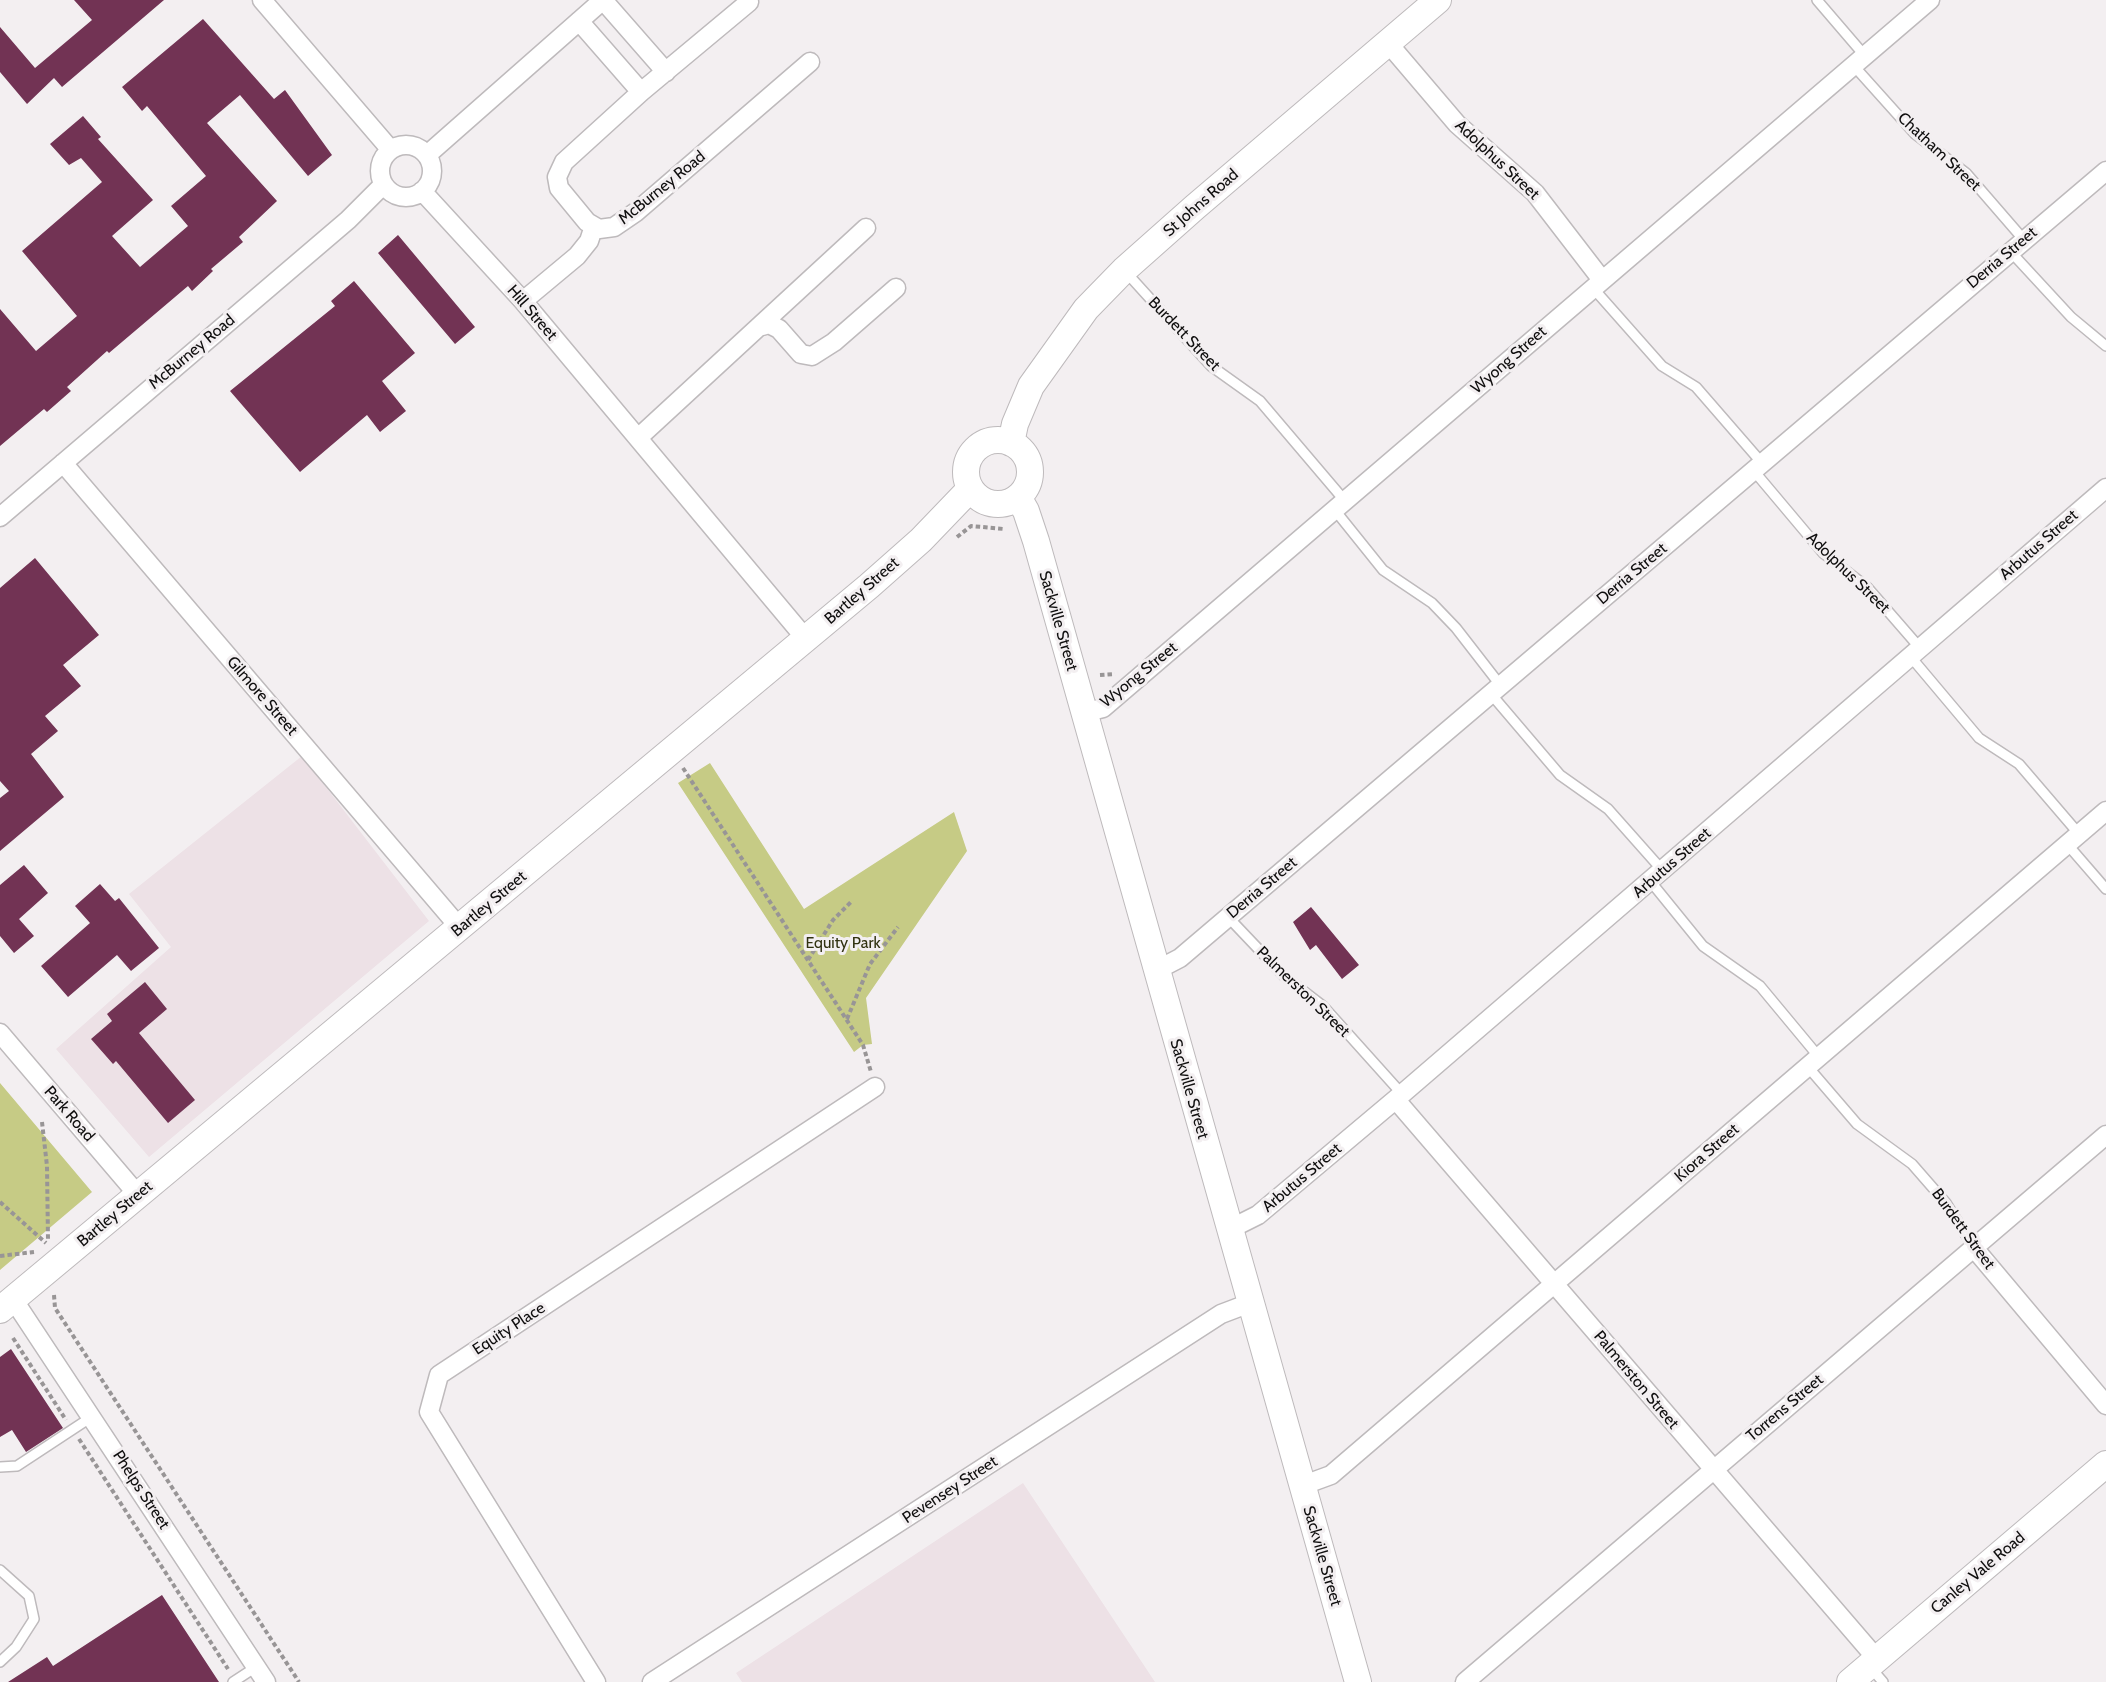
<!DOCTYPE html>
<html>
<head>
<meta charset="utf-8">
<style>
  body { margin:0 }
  canvas { display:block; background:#f3eff1 }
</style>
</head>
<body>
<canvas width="2106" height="1682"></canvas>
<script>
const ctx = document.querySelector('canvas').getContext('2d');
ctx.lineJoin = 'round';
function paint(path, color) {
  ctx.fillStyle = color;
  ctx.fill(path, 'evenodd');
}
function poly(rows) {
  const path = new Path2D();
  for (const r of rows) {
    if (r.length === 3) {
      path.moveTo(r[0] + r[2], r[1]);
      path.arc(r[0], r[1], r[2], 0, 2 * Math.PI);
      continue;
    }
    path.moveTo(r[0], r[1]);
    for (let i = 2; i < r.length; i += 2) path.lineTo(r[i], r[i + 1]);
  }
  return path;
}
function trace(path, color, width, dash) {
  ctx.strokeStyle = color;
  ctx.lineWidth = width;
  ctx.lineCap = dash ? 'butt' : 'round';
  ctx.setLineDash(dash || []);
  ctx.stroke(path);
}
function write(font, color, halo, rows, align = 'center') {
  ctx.font = font + ' Cabin,sans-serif';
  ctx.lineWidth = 6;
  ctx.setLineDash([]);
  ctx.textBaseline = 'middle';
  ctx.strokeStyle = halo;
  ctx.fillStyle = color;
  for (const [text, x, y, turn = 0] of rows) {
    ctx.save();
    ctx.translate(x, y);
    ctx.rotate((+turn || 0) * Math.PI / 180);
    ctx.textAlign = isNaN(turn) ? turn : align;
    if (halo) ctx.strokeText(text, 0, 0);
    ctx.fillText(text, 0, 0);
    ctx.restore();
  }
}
paint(poly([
  [302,756,429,921,149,1157,56,1049,171,947,129,894],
  [1023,1483,1155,1682,742,1682,736,1673]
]), '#ede1e6');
paint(poly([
  [710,763,804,909,954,812,967,851,866,998,872,1044,863,1045,854,1052,678,783],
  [0,1083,92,1192,0,1270]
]), '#c6cb85');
paint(poly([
  [74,0,164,0,62,87,54,78,27,104,0,72,0,27,35,68,92,20],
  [203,19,274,99,285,90,332,155,308,176,240,95,207,123,277,201,239,237,243,242,211,269,213,271,192,291,188,286,109,353,107,351,67,387,71,391,47,412,44,409,0,446,0,309,36,351,77,316,22,251,102,182,81,158,69,165,50,144,83,116,101,137,98,139,153,200,112,236,140,267,188,226,171,206,206,176,147,106,142,111,122,87],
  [398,235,475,327,455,344,378,253],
  [354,281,415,353,382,381,406,411,380,432,367,415,300,472,230,391,335,306,331,301],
  [35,558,99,635,63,665,81,686,45,716,58,731,31,754,64,797,0,851,0,798,9,791,0,781,0,588],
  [24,865,48,893,19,919,34,936,14,953,0,936,0,885],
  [100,884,115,901,119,898,159,948,131,971,117,955,68,997,41,966,90,923,75,906],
  [1311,907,1359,965,1342,979,1316,945,1310,950,1293,922],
  [145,982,167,1009,139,1033,195,1100,168,1123,116,1061,113,1064,91,1039,112,1021,107,1014],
  [11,1349,63,1428,26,1452,12,1430,0,1437,0,1357],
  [162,1595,219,1682,8,1682,47,1657,53,1666]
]), '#723354');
const lane = poly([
  [1817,0,1865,56],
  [1854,66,1915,134,1966,173,2024,240],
  [2010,251,2071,317,2106,346],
  [1125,271,1211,366,1260,401,1345,501],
  [1593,288,1662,366,1696,387,1762,463],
  [1754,471,1823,553,1867,587,1920,648],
  [1334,509,1383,570,1432,603,1456,628,1501,686],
  [1910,656,1979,738,2019,764,2079,834],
  [1491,694,1560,775,1608,809,1663,871],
  [2067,844,2106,889],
  [1651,882,1703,946,1760,986,1819,1057],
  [1228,917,1284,976,1323,1006,1402,1094],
  [1808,1067,1857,1124,1912,1164,1946,1203,1974,1248],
  [0,1467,17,1466,93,1416],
  [0,1570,29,1596,34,1619,16,1647,0,1662],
  [1871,1668,1883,1682],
  [233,1682,256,1667]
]);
const street = poly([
  [262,0,390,149],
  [749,2,641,92,564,162,557,177,559,188,587,222,599,229,614,227,636,212,810,62],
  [579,21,641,92],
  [1388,43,1457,124,1535,193,1602,280],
  [406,171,26],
  [427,155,603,0,666,72],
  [422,191,523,301,806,639],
  [523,301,577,256,589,241,594,226],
  [762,326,769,324,779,329,801,354,812,356,834,342,896,288],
  [638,438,866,228],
  [63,463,460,928],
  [0,517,348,220,383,185],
  [1083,713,1103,708,1930,0],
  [1155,971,1180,958,2106,171],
  [0,1033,138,1195],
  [1396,1100,1877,1659],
  [1230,1229,1258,1215,1402,1094,2106,488],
  [1974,1248,2106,1405],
  [13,1299,266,1682],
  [1301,1486,1331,1475,2106,811],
  [596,1682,429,1412,439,1375,875,1087],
  [652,1682,1221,1314,1250,1303],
  [1465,1682,2106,1135]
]);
const secondary = poly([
  [998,472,32],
  [1011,443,1015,424,1031,386,1086,309,1124,270,1195,207,1438,0],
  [1018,497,1026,511,1036,541,1358,1682],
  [0,1310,869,586,921,540,970,489],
  [1850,1682,2106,1464]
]);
trace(lane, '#bebabc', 12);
trace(street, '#bebabc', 21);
trace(secondary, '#bebabc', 28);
trace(poly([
  [957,537,971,526,1004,529],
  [1100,675,1115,674],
  [683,768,863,1045,871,1072],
  [808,960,833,920,852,901],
  [847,1019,870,964,898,927],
  [42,1122,47,1166,48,1240],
  [0,1202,46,1243],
  [0,1256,34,1252],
  [54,1295,55,1308,299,1682],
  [13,1338,66,1420],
  [79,1439,228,1669]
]), '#989596', 4, [4.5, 3]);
trace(lane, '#fff', 9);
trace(street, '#fff', 18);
trace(secondary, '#fff', 26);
write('16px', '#0f0e0e', '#f3eff1', [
  ["Chatham Street",1939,152,43],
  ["Adolphus Street",1497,160,43],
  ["McBurney Road",662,188,-39],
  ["St Johns Road",1201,203,-41],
  ["Derria Street",2002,258,-40],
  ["Hill Street",532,313,49],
  ["Burdett Street",1184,334,46],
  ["McBurney Road",192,352,-40],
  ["Wyong Street",1509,360,-41],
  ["Arbutus Street",2039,545,-41],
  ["Adolphus Street",1848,573,44],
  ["Derria Street",1632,574,-40],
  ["Bartley Street",862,591,-41],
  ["Sackville Street",1058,621,74],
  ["Wyong Street",1139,675,-39],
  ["Gilmore Street",262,696,49],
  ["Arbutus Street",1672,863,-41],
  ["Derria Street",1262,888,-40],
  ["Bartley Street",489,904,-40],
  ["Palmerston Street",1303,992,44],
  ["Sackville Street",1189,1089,74],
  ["Park Road",69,1114,49],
  ["Kiora Street",1707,1153,-41],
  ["Arbutus Street",1302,1178,-40],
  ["Bartley Street",115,1214,-40],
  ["Burdett Street",1963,1229,54],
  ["Equity Place",509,1329,-33],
  ["Palmerston Street",1636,1380,50],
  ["Torrens Street",1785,1408,-40],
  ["Phelps Street",141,1490,57],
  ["Pevensey Street",950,1490,-33],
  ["Sackville Street",1322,1556,74],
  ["Canley Vale Road",1978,1573,-40]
]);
write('16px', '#313211', '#f3eff1', [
  ["Equity Park",843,943]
]);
</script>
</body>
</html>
